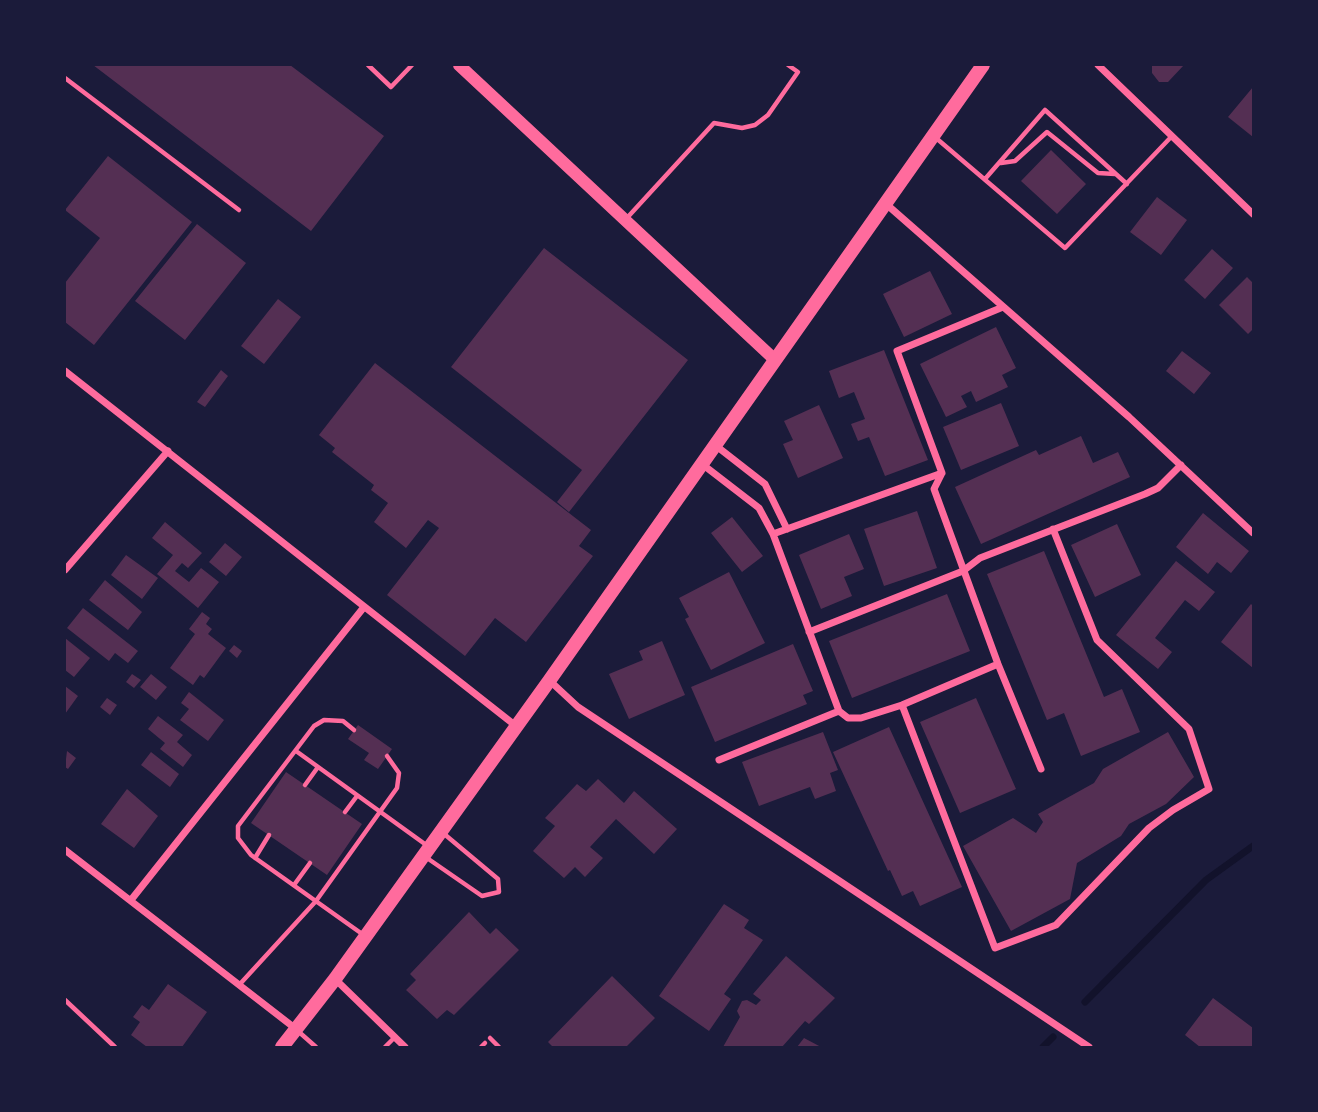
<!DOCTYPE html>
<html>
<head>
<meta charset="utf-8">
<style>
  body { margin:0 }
  #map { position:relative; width:1318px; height:1112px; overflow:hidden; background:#1b1b3a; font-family:Inter,sans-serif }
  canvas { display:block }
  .frame { position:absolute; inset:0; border:66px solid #1b1b3a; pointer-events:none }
</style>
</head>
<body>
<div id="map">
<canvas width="1318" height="1112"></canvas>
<div class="frame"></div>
</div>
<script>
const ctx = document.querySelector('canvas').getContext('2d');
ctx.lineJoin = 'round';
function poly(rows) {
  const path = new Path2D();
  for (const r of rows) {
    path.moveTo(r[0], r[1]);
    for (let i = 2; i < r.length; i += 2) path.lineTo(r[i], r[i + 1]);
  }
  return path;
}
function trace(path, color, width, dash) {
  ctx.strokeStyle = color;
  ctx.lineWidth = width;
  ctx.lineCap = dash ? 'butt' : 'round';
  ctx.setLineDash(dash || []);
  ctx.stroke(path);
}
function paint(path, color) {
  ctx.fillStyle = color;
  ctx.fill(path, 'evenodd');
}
trace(poly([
  [1085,1002,1206,880,1253,846],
  [1043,1047,1053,1037]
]), '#12122b', 7);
paint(poly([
  [93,65,290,65,384,136,311,231],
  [1152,65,1184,65,1168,82,1159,82,1152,73],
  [1253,87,1253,137,1228,117],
  [1051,150,1086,184,1057,214,1021,181],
  [108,156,192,222,94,345,65,322,65,283,100,238,65,210],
  [1157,197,1187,220,1161,255,1130,232],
  [197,224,246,263,185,340,135,301],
  [544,248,688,360,569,512,557,502,582,470,451,367],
  [1212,249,1233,268,1205,299,1184,280],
  [930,271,952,314,904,337,883,294],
  [1247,277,1253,283,1253,329,1248,334,1219,305],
  [278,299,301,317,264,364,241,346],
  [996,327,1016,368,1002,375,1008,387,976,402,971,391,961,396,967,407,946,417,920,364],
  [884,350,928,460,885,476,869,437,858,441,851,424,865,419,854,392,839,398,829,371],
  [1182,351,1211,373,1194,394,1166,371],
  [375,363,591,530,579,546,593,556,526,642,495,618,465,656,387,595,439,528,428,520,406,548,374,522,388,503,371,490,374,485,332,452,335,448,319,435],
  [221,370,228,376,205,407,197,402],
  [1001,403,1019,446,961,470,943,427],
  [819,405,843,458,798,478,783,444,793,440,784,421],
  [1081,436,1093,463,1118,452,1130,477,981,544,955,487,1036,450,1039,455],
  [917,511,937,568,884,586,864,529],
  [1203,513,1249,551,1231,573,1217,562,1208,574,1176,547],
  [732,517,763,556,742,572,711,533],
  [165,522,202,553,188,568,182,563,175,571,189,582,201,568,219,582,198,608,157,574,173,555,152,538],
  [1117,524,1141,575,1095,597,1071,545],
  [849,534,864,569,844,577,852,596,821,609,799,555],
  [225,543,242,557,226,576,209,562],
  [1044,551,1104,697,1122,689,1140,732,1081,756,1064,713,1047,720,987,574],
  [126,555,158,578,142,599,111,575],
  [1176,561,1215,592,1199,611,1185,600,1155,638,1172,652,1158,669,1116,635],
  [729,572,765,643,711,670,685,619,689,617,679,598],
  [105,580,142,612,128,630,89,600],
  [947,594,970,651,852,698,829,641],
  [1251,604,1253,606,1253,668,1221,642],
  [83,608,138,651,128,663,115,653,109,661,67,628],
  [202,612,210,618,206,624,212,629,208,634,226,648,204,678,200,675,193,685,170,668,195,634,189,629],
  [65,638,90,658,74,677,65,670],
  [662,641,685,695,629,719,609,674,643,660,639,651],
  [793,644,813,691,803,695,807,704,715,742,691,687],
  [234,645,242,651,237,658,229,651],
  [132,674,141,680,134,688,126,682],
  [151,674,167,687,156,700,140,687],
  [65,686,78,696,65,714],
  [189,692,224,720,208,741,180,720,189,709,181,703],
  [107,698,117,705,110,715,100,707],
  [976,698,1016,789,960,813,920,722],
  [158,716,183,735,177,742,192,755,183,767,160,749,165,743,148,729],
  [358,725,392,749,378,769,364,760,369,753,348,739],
  [889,727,962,887,920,906,913,891,902,896,890,870,888,871,833,752],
  [823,732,838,770,830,773,836,791,815,799,810,787,759,806,742,762],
  [1168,732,1194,777,1166,804,1129,824,1121,836,1077,863,1070,899,1011,931,963,846,1013,818,1036,833,1043,822,1038,814,1094,783,1103,769],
  [67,751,76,758,68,769,65,767],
  [151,752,179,774,170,787,141,765],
  [286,772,362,824,327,875,251,823],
  [598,779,624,803,634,791,677,829,654,854,616,819,590,847,603,858,585,877,575,867,564,878,533,851,555,826,545,818,577,784,586,791],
  [127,789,158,816,134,848,101,824],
  [724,904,749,920,744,928,763,940,724,994,731,999,709,1031,659,996],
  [469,912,490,934,496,928,519,950,454,1015,447,1010,437,1019,406,990,416,980,410,974],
  [786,956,835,998,809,1024,805,1021,782,1047,723,1047,740,1017,737,1011,742,1001,747,1000,756,1005,761,1000,753,994],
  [612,976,655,1018,626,1047,553,1047,548,1042],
  [168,984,207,1012,182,1047,147,1047,131,1035,140,1022,133,1017,142,1005,149,1010],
  [1213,998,1253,1028,1253,1047,1200,1047,1185,1035],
  [804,1038,821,1047,797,1047]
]), '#542f53');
trace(poly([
  [368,65,391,87,412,65],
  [65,78,239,210],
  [936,138,1065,248,1172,136],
  [1001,163,1015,161,1047,132,1098,173,1115,174],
  [985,179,1045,110,1127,184],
  [626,219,714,123,742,128,755,125,768,115,798,72,788,65],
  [354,730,343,721,324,720,314,726,238,826,238,838,251,855,365,936],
  [296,751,429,847],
  [305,785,318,767],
  [345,812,357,796],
  [255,858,269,835],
  [427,858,482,896,499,892,498,879,443,833],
  [294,885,310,863],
  [240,984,316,901,397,788,399,773,387,756],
  [65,1000,115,1047],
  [299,1032,316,1047],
  [490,1038,499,1047],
  [385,1047,395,1037],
  [481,1047,485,1043]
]), '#ff6b9d', 4.5);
trace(poly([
  [1098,65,1253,214],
  [885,203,1129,417,1253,533],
  [1003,307,897,351,942,473,934,489,998,664,1041,769],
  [65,371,516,726],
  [715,445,765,484,787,529],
  [702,464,759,508,773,534,839,711],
  [773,534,942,473],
  [65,570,168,451],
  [809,632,963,571,980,558,1145,494,1158,488,1181,465],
  [550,681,578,707,1089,1047],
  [902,705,995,948,1056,925,1149,828,1173,810,1209,789,1189,729,1097,640,1053,529],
  [719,760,839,711,848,718,861,718,902,705,998,664],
  [65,850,296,1029],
  [131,900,364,607],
  [335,979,405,1047]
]), '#ff6b9d', 7);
trace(poly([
  [459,65,774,359]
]), '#ff6b9d', 12);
trace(poly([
  [282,1047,335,979,549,681,983,65]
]), '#ff6b9d', 14);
</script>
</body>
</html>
